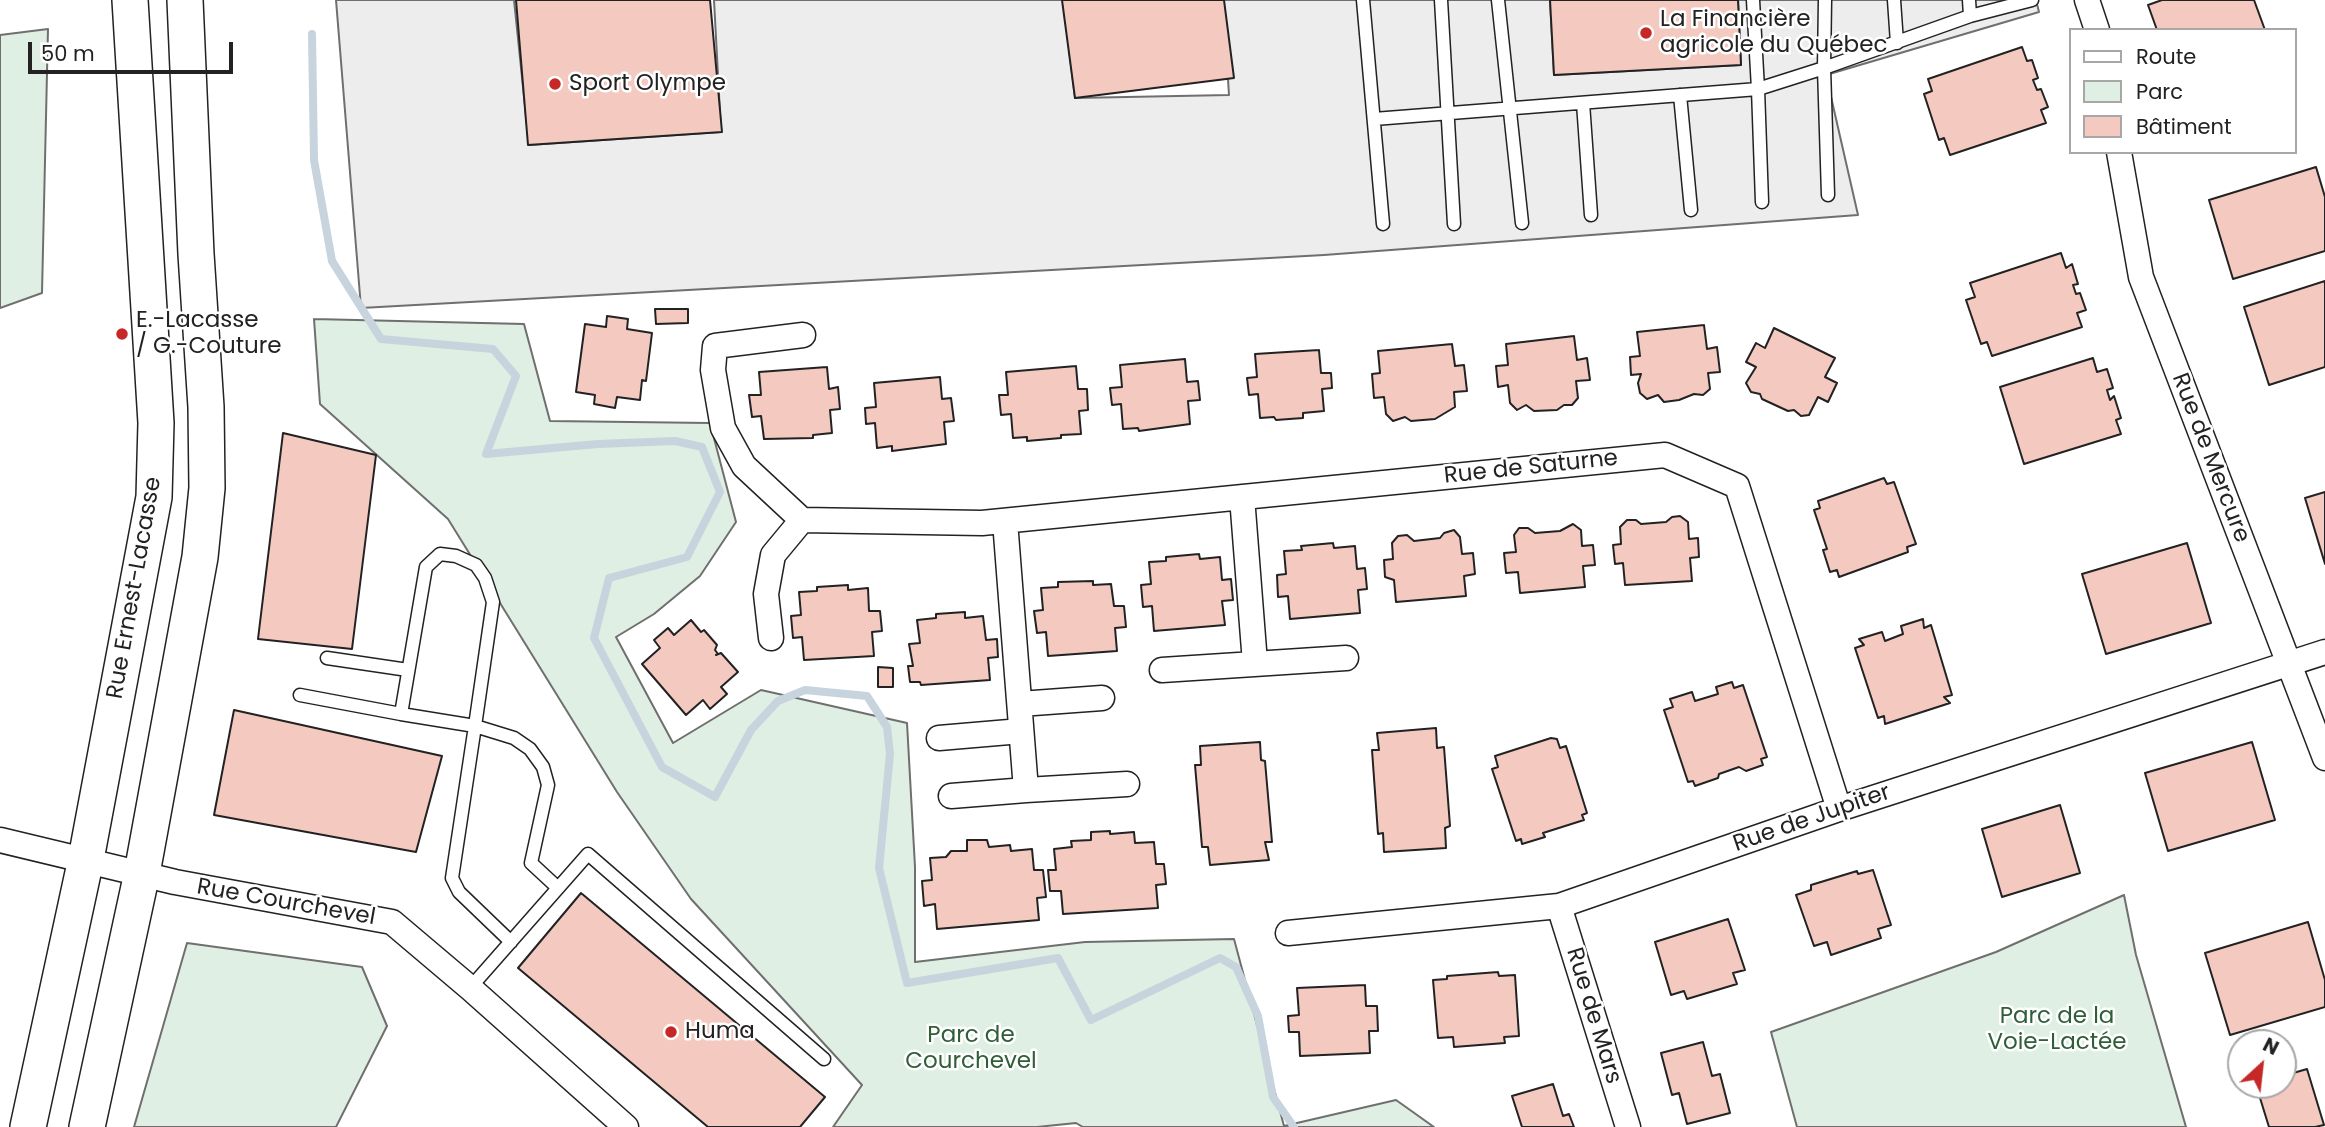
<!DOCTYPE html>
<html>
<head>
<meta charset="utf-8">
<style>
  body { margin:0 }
  #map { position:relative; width:2325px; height:1127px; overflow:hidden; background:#fff; font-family:Poppins,sans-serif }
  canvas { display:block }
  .legend { position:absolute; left:2069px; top:28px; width:228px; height:126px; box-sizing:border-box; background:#fff; border:2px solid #a7a7a7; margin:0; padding:9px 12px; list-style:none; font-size:21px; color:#222 }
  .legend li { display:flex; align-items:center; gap:14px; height:35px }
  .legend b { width:35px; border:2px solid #a7a7a7 }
  .north { position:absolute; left:2227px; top:1029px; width:70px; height:70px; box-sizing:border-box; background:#fff; border:2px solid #a7a7a7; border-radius:50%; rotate:27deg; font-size:19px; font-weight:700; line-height:28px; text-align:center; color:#222 }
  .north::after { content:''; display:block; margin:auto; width:24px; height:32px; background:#c62828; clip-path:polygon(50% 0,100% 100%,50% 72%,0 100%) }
  .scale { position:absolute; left:28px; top:42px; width:205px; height:32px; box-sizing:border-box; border:4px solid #222; border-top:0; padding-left:9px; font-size:21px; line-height:24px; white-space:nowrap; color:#222; -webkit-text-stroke:5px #fff; paint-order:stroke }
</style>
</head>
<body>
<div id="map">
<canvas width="2325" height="1127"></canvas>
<ul class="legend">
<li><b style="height:9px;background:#fff"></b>Route</li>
<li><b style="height:19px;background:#e0efe3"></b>Parc</li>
<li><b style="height:19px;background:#f3c9c0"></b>Bâtiment</li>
</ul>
<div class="north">N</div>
<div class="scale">50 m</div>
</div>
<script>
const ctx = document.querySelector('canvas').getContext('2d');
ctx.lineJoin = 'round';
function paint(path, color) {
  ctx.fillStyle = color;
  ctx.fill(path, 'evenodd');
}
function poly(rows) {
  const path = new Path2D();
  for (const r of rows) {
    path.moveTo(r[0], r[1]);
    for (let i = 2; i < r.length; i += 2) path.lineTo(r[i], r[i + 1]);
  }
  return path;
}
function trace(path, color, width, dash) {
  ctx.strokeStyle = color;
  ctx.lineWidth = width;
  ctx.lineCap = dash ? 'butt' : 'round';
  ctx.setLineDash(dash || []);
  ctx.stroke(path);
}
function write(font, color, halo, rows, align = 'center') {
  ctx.font = font + ' Poppins,sans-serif';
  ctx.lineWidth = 5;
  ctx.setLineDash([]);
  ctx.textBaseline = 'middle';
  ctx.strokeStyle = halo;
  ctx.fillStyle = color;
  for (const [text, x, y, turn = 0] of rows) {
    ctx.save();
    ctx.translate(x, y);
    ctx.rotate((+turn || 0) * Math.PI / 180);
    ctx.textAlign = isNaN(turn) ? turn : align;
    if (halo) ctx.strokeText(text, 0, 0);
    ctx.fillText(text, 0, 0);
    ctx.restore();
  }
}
const green = poly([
  [48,29,42,293,0,308,0,35,48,29],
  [314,319,524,324,550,421,710,423,736,522,700,576,654,614,616,637,673,743,761,690,907,723,915,867,915,962,1085,942,1234,939,1284,1126,1396,1100,1434,1127,1083,1127,1076,1123,1037,1127,833,1127,862,1085,691,899,617,792,448,519,320,404,314,319],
  [2124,895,2136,955,2186,1127,1797,1127,1771,1032,1996,952,2124,895],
  [187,943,362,967,387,1026,336,1127,134,1127,187,943]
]);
paint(green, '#e0efe3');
trace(green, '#6f6f6f', 2);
const parking = poly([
  [336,0,514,0,529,145,721,132,714,0,1063,0,1075,98,1229,95,1223,0,1550,0,1554,75,1741,65,1738,0,2036,0,2039,12,1826,75,1858,215,1324,255,361,308,336,0]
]);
paint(parking, '#ededed');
trace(parking, '#6f6f6f', 2);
trace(poly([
  [312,34,314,160,332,261,381,339,493,349,516,376,486,454,598,444,675,441,702,447,720,492,687,557,609,578,594,638,662,767,715,797,751,730,778,701,805,690,867,696,887,727,890,754,879,868,907,983,1058,958,1091,1020,1220,958,1236,967,1258,1016,1273,1097,1294,1127]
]), '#c7d3dd', 8);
const building = poly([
  [516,0,710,0,722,132,528,145,516,0],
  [1062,0,1224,0,1234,78,1075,98,1062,0],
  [1550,0,1738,0,1741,65,1554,75,1550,0],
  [2162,0,2254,0,2265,30,2157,30,2148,5,2162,0],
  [2022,47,2027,61,2032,60,2038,78,2033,80,2037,90,2041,89,2048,107,2041,110,2046,123,1950,155,1944,138,1939,140,1924,94,1932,91,1928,79,2022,47],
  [2316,167,2325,197,2325,251,2233,279,2209,200,2316,167],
  [2061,253,2066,268,2072,264,2078,284,2073,285,2076,294,2080,293,2086,310,2077,313,2082,327,1992,356,1987,342,1981,344,1966,300,1975,297,1970,283,2061,253],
  [2325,281,2325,367,2269,385,2244,307,2325,281],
  [655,309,688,309,688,323,656,324,655,309],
  [607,316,628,319,627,329,652,333,646,381,642,380,640,400,617,397,615,408,594,404,595,395,576,392,585,324,606,327,607,316],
  [1704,325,1707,349,1717,347,1720,372,1708,373,1710,389,1703,395,1694,394,1679,400,1664,402,1658,395,1647,399,1640,393,1638,383,1641,374,1631,375,1630,357,1640,356,1637,332,1704,325],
  [1774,328,1835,358,1825,377,1837,383,1828,402,1818,397,1809,415,1801,416,1794,410,1788,411,1762,399,1760,394,1751,392,1746,383,1756,367,1746,362,1756,343,1765,348,1774,328],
  [1574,336,1577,360,1587,358,1590,380,1576,381,1578,398,1572,405,1564,405,1557,410,1534,411,1526,405,1517,410,1510,403,1508,385,1498,387,1496,366,1508,365,1506,344,1574,336],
  [1452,344,1455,366,1464,365,1467,391,1454,392,1455,407,1435,419,1411,421,1405,417,1393,421,1386,414,1384,397,1374,398,1372,374,1380,373,1378,351,1452,344],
  [1319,350,1321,373,1331,373,1332,388,1322,389,1324,411,1303,413,1303,418,1276,420,1274,417,1260,418,1258,394,1249,395,1247,378,1257,377,1255,354,1319,350],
  [2093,358,2097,372,2107,369,2113,388,2107,390,2110,400,2114,396,2121,418,2116,420,2121,434,2024,464,2000,387,2093,358],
  [1185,359,1187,382,1198,381,1200,400,1188,401,1190,424,1139,431,1138,428,1123,429,1121,404,1112,405,1110,388,1122,387,1120,365,1185,359],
  [1076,366,1078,389,1087,389,1088,410,1079,411,1081,434,1061,435,1061,438,1027,441,1027,437,1013,438,1011,414,1001,415,999,395,1008,395,1006,372,1076,366],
  [827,367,829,389,838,387,840,409,830,410,832,433,813,435,813,438,764,439,761,416,752,417,749,395,761,395,759,372,827,367],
  [940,377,942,399,951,398,954,421,944,422,946,444,892,451,892,446,877,448,875,423,866,424,865,408,876,407,874,383,940,377],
  [283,433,376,455,352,649,258,639,283,433],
  [1884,478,1887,484,1894,482,1916,544,1907,547,1908,552,1839,577,1837,570,1830,572,1823,550,1827,549,1814,510,1820,508,1818,501,1884,478],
  [2325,492,2325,564,2305,498,2325,492],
  [1680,516,1688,522,1689,539,1698,538,1699,557,1690,558,1692,581,1625,585,1623,563,1615,564,1613,545,1621,544,1620,527,1627,520,1636,520,1641,524,1666,522,1672,517,1680,516],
  [1573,524,1581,530,1582,546,1593,545,1595,565,1583,566,1585,587,1520,593,1518,572,1506,573,1504,553,1516,552,1514,535,1519,528,1528,528,1535,533,1560,531,1573,524],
  [1454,530,1460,537,1462,554,1473,553,1475,574,1464,576,1466,596,1396,602,1394,580,1385,577,1384,560,1393,559,1392,543,1398,536,1407,535,1414,541,1440,538,1444,533,1454,530],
  [1333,543,1334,548,1355,546,1357,569,1365,568,1367,589,1358,590,1360,613,1290,619,1288,596,1278,597,1277,575,1286,574,1284,551,1302,550,1301,546,1333,543],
  [2187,543,2211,623,2106,654,2082,574,2187,543],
  [1199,554,1200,559,1220,557,1222,580,1231,579,1233,600,1222,601,1225,625,1154,631,1152,606,1143,607,1141,585,1151,584,1149,562,1166,561,1166,557,1199,554],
  [1093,581,1093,585,1111,584,1114,606,1124,606,1126,627,1115,628,1117,651,1048,656,1046,632,1037,633,1034,611,1043,610,1041,588,1058,587,1058,582,1093,581],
  [848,585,848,590,868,588,869,611,880,611,882,631,872,632,874,656,804,660,802,637,793,638,791,616,801,615,799,592,817,591,817,587,848,585],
  [965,612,965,618,983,616,986,640,997,639,998,657,988,658,990,680,921,685,920,682,910,682,908,666,913,666,909,644,920,643,917,620,936,618,936,614,965,612],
  [1923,619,1924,628,1931,625,1952,695,1944,697,1950,703,1885,724,1884,716,1878,718,1855,648,1864,645,1859,639,1882,632,1885,641,1903,634,1901,626,1923,619],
  [691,620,701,632,704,630,717,645,715,650,718,654,716,655,721,653,738,672,721,687,727,694,710,709,703,700,686,715,642,664,660,648,654,640,668,628,674,635,691,620],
  [878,667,893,668,893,687,878,687,878,667],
  [1732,682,1734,688,1743,685,1767,757,1761,759,1763,765,1746,771,1739,767,1719,774,1718,778,1695,786,1693,781,1688,782,1664,710,1673,707,1670,699,1692,692,1695,701,1718,694,1716,687,1732,682],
  [234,710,442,756,416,852,214,815,234,710],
  [1436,728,1437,748,1444,747,1450,826,1445,828,1446,848,1384,852,1383,833,1378,834,1372,750,1379,750,1377,733,1436,728],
  [1551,738,1557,739,1560,748,1566,746,1587,813,1582,815,1584,820,1543,833,1545,837,1522,844,1521,839,1516,841,1492,769,1498,767,1495,756,1551,738],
  [1260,742,1261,760,1265,761,1272,842,1265,842,1269,860,1210,865,1208,847,1202,847,1195,765,1201,765,1200,746,1260,742],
  [2252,742,2275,820,2168,851,2145,773,2252,742],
  [2060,805,2080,873,2002,897,1982,829,2060,805],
  [1110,831,1110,834,1134,832,1135,843,1154,842,1156,864,1164,864,1166,884,1156,885,1158,908,1063,914,1061,891,1050,891,1048,870,1056,870,1054,849,1072,847,1071,841,1091,840,1091,832,1110,831],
  [967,840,987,840,989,847,1010,845,1011,851,1032,849,1034,870,1043,870,1046,897,1037,898,1039,920,937,929,935,904,924,906,922,881,932,880,930,858,946,857,951,851,967,851,967,840],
  [1873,870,1891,925,1878,929,1881,938,1831,955,1827,942,1814,946,1796,895,1811,890,1811,885,1857,871,1858,874,1873,870],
  [581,893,825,1097,800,1127,708,1127,518,968,581,893],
  [1728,919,1745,970,1733,973,1737,984,1687,999,1684,991,1671,995,1655,942,1728,919],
  [2308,922,2325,980,2325,1007,2230,1035,2205,953,2308,922],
  [1498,972,1499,976,1515,975,1519,1036,1504,1037,1505,1043,1454,1047,1453,1037,1438,1038,1433,980,1447,979,1447,976,1498,972],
  [1365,985,1366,1006,1377,1006,1378,1031,1369,1031,1370,1053,1300,1056,1299,1032,1289,1032,1288,1016,1299,1015,1297,988,1365,985],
  [1703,1042,1712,1076,1720,1074,1730,1113,1687,1124,1679,1093,1672,1095,1661,1053,1703,1042],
  [2307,1069,2324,1125,2315,1127,2269,1127,2256,1085,2283,1085,2283,1076,2307,1069],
  [1553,1084,1563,1116,1569,1114,1574,1127,1522,1127,1512,1096,1553,1084]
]);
paint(building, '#f3c9c0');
trace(building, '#222', 2);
const lane = poly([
  [1363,0,1383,224],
  [1441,0,1454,224],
  [1498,0,1522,223],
  [1753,0,1758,89,1824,68,1825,0],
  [1894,0,1897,43],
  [1969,0,1970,16],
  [1680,95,1691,210],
  [1583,103,1591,215],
  [1374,119,1758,89,1762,202],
  [1828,195,1824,68,1970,16,2032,0],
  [327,658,408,670],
  [300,695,401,714],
  [511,942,459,892,452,878,475,726,493,602,485,578,476,565,456,556,440,554,426,567,401,714,475,726,514,738,530,749,543,767,548,785,531,863,558,888],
  [470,988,588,854,824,1059]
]);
const street = poly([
  [2087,0,2097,30],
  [2119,152,2141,277,2325,758],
  [1242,497,1255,663],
  [802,520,744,466,723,428,713,370,715,346,803,335],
  [1005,521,1026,790,1127,784],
  [771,638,766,594,773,555,802,520,982,523,1665,455,1737,486,1839,809],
  [1162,670,1346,658],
  [1020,704,1102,698],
  [939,738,1021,731],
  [951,796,1026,790],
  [0,840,175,882,392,922,470,988,626,1127],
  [1559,906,1628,1127],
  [1288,933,1559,906,1839,809,2325,652]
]);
const secondary = poly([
  [28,1127,86,859,154,497,156,423,130,0],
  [87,1127,142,873,200,557,207,488,206,407,196,254,185,0]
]);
trace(lane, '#222', 15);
trace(street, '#222', 27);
trace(secondary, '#222', 38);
trace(lane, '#fff', 12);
trace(street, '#fff', 24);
trace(secondary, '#fff', 35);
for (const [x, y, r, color] of [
  [1646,33,7,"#c62828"],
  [555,84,7,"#c62828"],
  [122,334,7,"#c62828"],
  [671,1032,7,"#c62828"]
]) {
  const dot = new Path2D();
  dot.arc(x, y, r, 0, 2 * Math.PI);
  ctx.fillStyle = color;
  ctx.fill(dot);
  trace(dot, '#fff', 2.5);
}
write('23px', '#222', '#fff', [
  ["La Financière",1660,20],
  ["agricole du Québec",1660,46],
  ["Sport Olympe",569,84],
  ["E.-Lacasse",136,321],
  ["/ G.-Couture",136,347],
  ["Huma",685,1032]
], 'left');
write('23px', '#222', '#fff', [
  ["Rue de Mercure",2210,458,69],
  ["Rue de Saturne",1531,468,-6],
  ["Rue Ernest-Lacasse",135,588,-80],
  ["Rue de Jupiter",1812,819,-19],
  ["Rue Courchevel",286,903,10],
  ["Rue de Mars",1593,1016,73]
]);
write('23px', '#2f5e38', '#fff', [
  ["Parc de la",2057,1017],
  ["Voie-Lactée",2057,1043],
  ["Parc de",971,1036],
  ["Courchevel",971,1062]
]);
</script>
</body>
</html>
